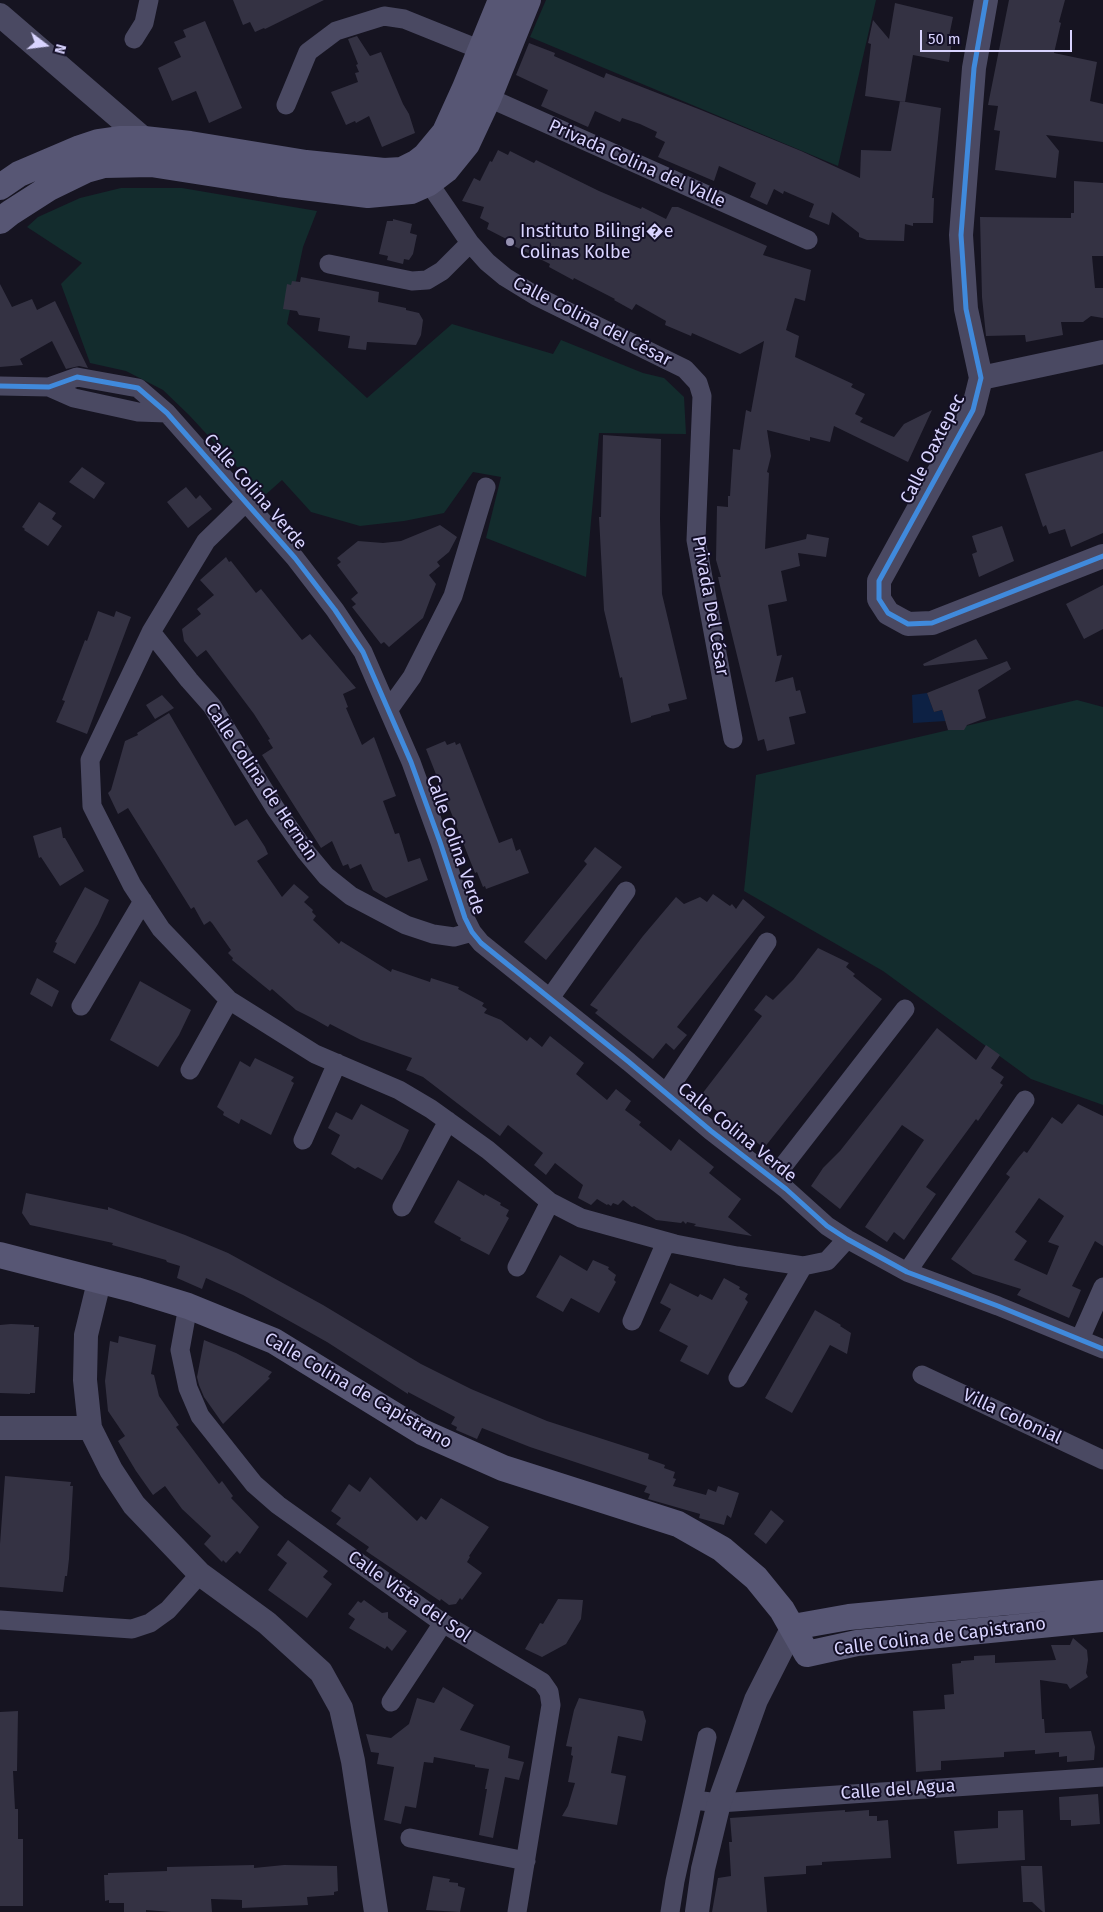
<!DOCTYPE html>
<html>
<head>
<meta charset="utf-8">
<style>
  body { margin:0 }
  #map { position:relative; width:1103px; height:1912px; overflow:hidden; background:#161421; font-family:"Fira Sans",sans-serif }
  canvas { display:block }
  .north { position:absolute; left:20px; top:20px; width:50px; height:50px; -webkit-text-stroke:4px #130f26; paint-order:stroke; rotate:105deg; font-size:14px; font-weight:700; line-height:20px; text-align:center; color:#d9d4ff }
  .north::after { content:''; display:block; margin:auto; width:18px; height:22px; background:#d9d4ff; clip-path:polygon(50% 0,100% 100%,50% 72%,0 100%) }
  .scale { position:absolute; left:920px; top:30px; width:152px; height:22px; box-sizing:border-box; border:2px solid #d9d4ff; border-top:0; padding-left:6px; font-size:15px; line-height:18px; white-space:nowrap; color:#d9d4ff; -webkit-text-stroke:4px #130f26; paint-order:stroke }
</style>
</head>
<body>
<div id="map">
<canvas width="1103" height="1912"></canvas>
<div class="north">N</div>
<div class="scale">50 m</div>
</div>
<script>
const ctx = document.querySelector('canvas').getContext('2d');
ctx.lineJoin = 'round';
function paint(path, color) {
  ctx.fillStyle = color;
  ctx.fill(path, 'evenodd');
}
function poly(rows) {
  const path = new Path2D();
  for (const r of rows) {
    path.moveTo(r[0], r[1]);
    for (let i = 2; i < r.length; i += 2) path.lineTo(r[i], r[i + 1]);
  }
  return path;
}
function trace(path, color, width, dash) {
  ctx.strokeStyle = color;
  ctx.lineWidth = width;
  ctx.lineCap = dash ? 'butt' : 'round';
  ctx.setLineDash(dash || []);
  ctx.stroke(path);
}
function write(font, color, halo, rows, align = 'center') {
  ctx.font = font + ' "Fira Sans",sans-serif';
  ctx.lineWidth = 4;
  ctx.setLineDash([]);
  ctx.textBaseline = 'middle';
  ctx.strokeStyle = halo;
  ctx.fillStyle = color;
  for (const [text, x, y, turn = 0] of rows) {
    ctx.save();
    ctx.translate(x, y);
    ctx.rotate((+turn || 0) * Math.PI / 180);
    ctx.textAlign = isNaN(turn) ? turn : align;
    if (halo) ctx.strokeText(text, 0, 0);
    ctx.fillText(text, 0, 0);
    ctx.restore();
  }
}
paint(poly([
  [546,0,876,0,838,166,530,37],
  [121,188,182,188,317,211,303,247,287,324,367,398,452,324,553,354,561,340,643,373,664,378,684,397,686,434,599,433,586,577,486,538,501,477,473,472,444,513,404,521,360,526,311,512,282,480,264,496,189,415,163,390,126,371,90,363,61,284,82,263,27,227,38,217,80,198],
  [1077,700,1103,707,1103,1105,1031,1079,883,971,744,891,756,775]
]), '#132c2d');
paint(poly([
  [927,693,934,712,942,710,946,721,913,723,912,695]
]), '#0d2144');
paint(poly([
  [233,0,324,0,265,29,264,28,255,32,250,22,243,25],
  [1009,0,1065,0,1059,22,1061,23,1054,53,1097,62,1090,101,1103,104,1103,142,1046,135,1059,151,1056,178,995,170,1000,131,994,130,998,106,988,105],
  [895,3,953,17,948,41,952,41,949,62,913,55,905,102,865,96,871,44,868,43,873,20,889,39],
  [205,21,242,108,209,123,196,91,172,101,158,68,181,57,174,42,186,37,183,30],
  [357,36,370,56,381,52,403,104,409,114,415,133,382,147,369,116,356,123,355,121,346,125,331,92,358,82,355,73,359,72,356,65,358,64,348,39],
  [529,43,555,53,554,56,604,78,606,73,701,110,801,151,860,178,861,150,891,151,900,101,941,108,932,198,934,198,933,223,913,223,913,226,905,224,904,241,867,240,859,237,859,233,832,212,829,225,809,217,814,204,784,191,783,194,774,189,767,205,750,197,756,183,719,166,714,181,658,157,665,142,655,137,657,132,640,124,622,118,620,122,595,111,588,127,541,106,548,90,516,75],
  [498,150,508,155,510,151,534,163,536,160,599,191,641,209,642,207,666,219,672,207,678,207,767,246,763,255,811,270,805,301,795,298,786,330,799,336,795,357,853,384,851,387,865,394,855,414,863,418,860,422,889,435,894,437,904,424,932,410,908,462,834,426,830,442,810,437,810,441,767,430,771,456,767,472,769,473,765,549,806,539,807,534,829,538,826,557,798,553,800,566,781,571,787,601,768,605,777,656,782,655,775,682,793,677,796,691,800,690,806,713,789,717,795,744,767,751,764,739,758,741,720,586,718,577,721,577,716,560,717,506,728,507,728,496,730,496,733,449,740,450,746,410,751,412,764,341,740,354,692,333,691,336,665,325,666,321,636,304,632,310,614,300,615,299,574,278,573,280,549,267,550,264,514,246,516,244,487,229,489,223,480,218,484,207,462,201,474,178,480,181,490,161,492,162],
  [1074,181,1103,183,1103,256,1092,256,1095,288,1103,288,1103,318,1091,316,1083,322,1061,322,1063,335,1026,342,1025,335,986,336,982,297,980,217,1071,218,1071,213,1074,213],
  [393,219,412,224,410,233,417,235,413,254,409,260,404,259,403,264,387,260,388,256,379,254,387,221,393,221],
  [301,277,379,292,378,302,406,308,406,310,419,313,423,320,421,335,416,345,367,342,366,350,348,348,350,336,318,331,320,318,299,315,297,311,283,309,287,284,291,285,292,281,300,282],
  [0,284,12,307,32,299,37,310,55,301,88,368,79,366,66,369,52,341,20,359,23,365,0,367],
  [603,435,661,439,660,519,662,594,687,699,668,704,670,711,651,716,651,717,631,723,622,677,620,678,604,610,599,517,601,517],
  [1103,451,1103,533,1071,547,1065,529,1049,534,1046,525,1043,527,1025,474],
  [82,467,105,483,94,499,69,482],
  [186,487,196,499,200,495,212,509,188,528,167,502],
  [39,502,56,513,52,519,62,526,48,546,24,530,25,529,22,527],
  [440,525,457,537,449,552,437,562,440,566,429,575,436,584,423,618,389,647,384,642,381,644,352,607,356,604,351,599,358,593,337,565,341,562,337,558,358,541,383,543,401,541],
  [1002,526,1014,561,979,577,972,554,977,552,972,536],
  [226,557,229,562,231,561,256,593,261,589,302,640,310,634,356,688,343,694,348,707,346,708,362,745,374,737,396,796,383,801,395,834,399,833,408,862,420,858,428,880,386,898,373,890,361,864,350,869,348,864,343,866,332,841,321,848,262,755,273,748,268,740,270,739,254,714,206,650,197,657,184,641,182,629,201,614,197,609,214,595,200,580],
  [1103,585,1103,629,1084,639,1066,604],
  [98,611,114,617,116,611,131,617,87,734,56,722,65,701,62,700,85,640,87,641],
  [976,639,988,659,924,666,923,664],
  [1007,661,1011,669,978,690,986,718,967,725,964,730,948,730,942,710,934,712,927,693],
  [162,695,174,708,155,719,146,705],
  [169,713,235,826,247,819,265,847,268,854,257,861,282,897,294,884,309,897,304,902,313,910,312,912,316,916,313,920,339,944,341,941,391,972,392,969,430,982,431,978,459,987,458,989,484,1003,482,1006,487,1009,484,1013,501,1020,527,1041,530,1037,542,1047,550,1036,584,1063,576,1074,607,1100,616,1089,631,1101,625,1110,641,1122,639,1125,671,1151,679,1139,714,1167,709,1173,741,1199,728,1217,752,1236,694,1226,696,1224,687,1222,686,1224,683,1221,681,1223,656,1220,634,1206,632,1207,623,1200,618,1205,613,1203,611,1206,608,1204,607,1205,597,1199,591,1205,578,1198,583,1185,555,1163,546,1175,534,1165,543,1153,508,1125,500,1136,423,1077,406,1070,412,1058,361,1040,330,1024,328,1027,314,1019,296,1010,272,989,270,991,232,960,233,958,228,953,231,950,212,923,210,921,204,925,194,907,191,909,128,808,118,814,108,793,111,790,125,741,138,735,137,733],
  [445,741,447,745,455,742,456,745,460,743,499,843,512,838,516,851,520,849,529,873,486,889,485,886,483,887,477,872,475,873,426,749],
  [61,827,63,838,65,838,84,871,60,886,41,857,39,858,33,836],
  [595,847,622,867,546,960,524,942,587,864,584,861],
  [85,887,109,900,98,924,75,964,53,952,57,943,55,942],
  [713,894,730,906,732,904,736,909,743,899,765,917,677,1027,687,1035,674,1050,666,1043,653,1059,595,1013,598,1010,590,1005,643,936,676,897,684,904,700,897,707,902],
  [818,948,849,963,846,967,855,974,853,976,882,999,764,1148,707,1103,710,1100,702,1094,762,1016,754,1010,766,995,773,1000,793,980],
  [37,978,59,991,52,1007,30,994],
  [140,981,191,1010,179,1035,158,1067,110,1040],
  [937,1028,976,1060,986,1045,1000,1055,991,1068,1004,1077,1000,1083,1003,1085,978,1121,976,1119,926,1187,936,1194,904,1240,894,1232,887,1242,865,1227,924,1140,902,1125,840,1209,811,1186,823,1168,840,1151],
  [255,1058,294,1077,291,1081,294,1083,271,1135,241,1119,239,1124,223,1115,224,1112,217,1107,240,1061,250,1067],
  [361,1104,409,1130,400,1150,382,1180,358,1167,355,1169,331,1154,340,1135,328,1128,336,1112,352,1120],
  [1078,1104,1103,1116,1103,1246,1095,1241,1072,1286,1081,1290,1069,1318,1017,1295,1021,1289,973,1274,951,1259,1010,1177,1006,1174,1018,1158,1024,1151,1027,1153,1052,1117,1062,1124],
  [1039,1198,1064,1216,1048,1242,1059,1246,1047,1275,1014,1260,1027,1241,1015,1232],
  [458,1180,484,1196,485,1194,501,1203,500,1205,509,1210,506,1216,509,1218,489,1255,460,1240,461,1238,436,1224,434,1222],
  [26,1193,108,1210,108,1207,185,1235,228,1253,323,1305,421,1364,471,1389,547,1421,649,1454,648,1459,665,1465,664,1468,675,1472,673,1478,676,1479,673,1486,706,1495,708,1489,716,1492,718,1486,739,1493,731,1518,727,1515,724,1525,699,1518,700,1514,648,1499,650,1494,644,1492,647,1486,530,1447,482,1428,477,1439,456,1430,457,1427,451,1424,455,1417,408,1392,408,1394,327,1342,243,1295,206,1278,202,1289,177,1278,180,1266,167,1262,166,1260,112,1245,113,1243,30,1225,22,1213],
  [560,1255,587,1271,593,1260,609,1267,608,1269,616,1275,614,1280,616,1282,599,1313,571,1298,563,1312,536,1297],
  [724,1278,740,1287,739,1289,748,1294,745,1299,748,1302,708,1375,680,1361,688,1346,659,1331,671,1309,660,1303,670,1283,698,1297,700,1294,712,1300],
  [815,1310,841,1325,840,1326,851,1333,847,1354,830,1345,792,1413,765,1398],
  [11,1324,34,1325,34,1327,39,1327,35,1393,30,1393,30,1394,0,1393,0,1325],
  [119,1336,156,1345,151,1374,154,1375,159,1396,179,1425,176,1427,219,1484,222,1481,233,1496,231,1498,259,1527,240,1554,237,1551,226,1563,223,1560,222,1562,204,1544,211,1536,182,1509,165,1486,153,1495,136,1471,118,1441,125,1436,108,1411,105,1381,110,1341,118,1343],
  [204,1340,236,1353,272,1372,268,1377,270,1378,223,1424,204,1397,199,1385,197,1377],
  [5,1476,71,1482,70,1486,73,1486,69,1559,67,1576,65,1576,63,1592,0,1587,0,1544],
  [370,1477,417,1521,421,1516,426,1520,441,1498,489,1527,469,1556,470,1557,467,1562,482,1573,462,1600,460,1598,456,1604,449,1605,441,1599,440,1601,366,1551,369,1547,336,1524,341,1518,331,1511,349,1484,360,1492],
  [771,1510,784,1521,766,1544,754,1534],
  [288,1540,328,1571,323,1577,332,1584,307,1618,268,1590,287,1563,277,1555],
  [558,1599,583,1600,581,1619,566,1644,542,1657,525,1649,540,1623,543,1624],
  [364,1600,382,1613,388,1612,388,1618,407,1631,392,1651,387,1646,385,1649,349,1628,355,1619,348,1614,358,1601,361,1603],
  [1073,1638,1087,1650,1088,1660,1086,1673,1088,1677,1070,1689,1067,1684,1040,1680,1042,1719,1044,1719,1045,1733,1091,1731,1095,1747,1094,1760,1067,1762,1067,1756,1059,1757,1059,1752,1035,1754,1035,1750,1004,1752,1004,1757,941,1761,941,1770,916,1772,913,1711,945,1709,944,1695,954,1694,952,1664,961,1663,961,1661,974,1660,974,1656,995,1655,995,1663,1056,1660,1051,1645,1070,1645],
  [443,1687,474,1705,460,1730,510,1746,508,1758,524,1762,519,1780,505,1777,493,1838,479,1835,487,1789,485,1789,489,1769,475,1767,475,1765,434,1757,433,1763,424,1762,416,1808,405,1806,401,1824,384,1820,394,1767,377,1764,379,1753,371,1752,366,1734,391,1738,409,1724,417,1698,434,1703],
  [579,1698,643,1711,646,1721,642,1741,618,1736,611,1773,626,1776,617,1825,562,1816,568,1806,575,1783,568,1782,573,1756,571,1755,572,1747,566,1746,574,1710],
  [18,1711,17,1771,13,1771,15,1809,18,1809,18,1839,23,1839,23,1906,0,1906,0,1771,10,1771,0,1771,0,1712],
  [1098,1794,1100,1824,1071,1826,1071,1820,1060,1820,1059,1797],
  [845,1810,845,1812,869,1810,869,1816,877,1816,877,1821,888,1820,891,1858,822,1862,822,1865,806,1866,806,1874,764,1877,767,1912,712,1912,718,1878,731,1876,729,1842,732,1842,730,1818],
  [1023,1810,1025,1860,957,1864,954,1831,998,1828,998,1811],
  [254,1865,254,1868,284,1865,337,1866,338,1891,334,1892,334,1895,307,1897,308,1905,242,1908,242,1900,211,1899,212,1912,171,1912,146,1910,146,1912,124,1912,124,1903,109,1903,109,1900,105,1901,104,1875,108,1875,108,1873,167,1871,167,1867],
  [1021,1866,1042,1866,1045,1912,1043,1912,1032,1902,1023,1902],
  [433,1876,450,1879,449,1882,458,1883,458,1886,465,1888,460,1912,426,1910]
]), '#343243');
trace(poly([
  [134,39,144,23,149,0],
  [478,93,808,240],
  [286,105,308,52,336,31,384,16,404,19,491,54],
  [422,173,470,243,487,262,505,277,536,296,685,369,698,383,702,396,696,540,733,739],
  [329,264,412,281,427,280,442,271,470,243],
  [0,386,49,387,77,377,138,388,167,413,295,558,335,610,363,652,411,762,440,842,465,918,472,932,481,943,629,1062,711,1131,786,1189,827,1226,847,1239,907,1272,998,1306,1103,1349],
  [49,387,74,398,138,412,167,413],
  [246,502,206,541,151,632,90,760,92,806,132,885,161,929,229,1000,315,1054,399,1090,431,1109,488,1150,550,1202,581,1218,675,1244,737,1256,803,1266,827,1261,847,1239],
  [151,632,189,680,212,706,275,808,306,852,326,876,351,896,406,925,433,934,454,937,472,932],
  [389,709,412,677,453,596,486,487],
  [550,998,626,891],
  [81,1006,143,901],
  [190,1070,229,1000],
  [666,1093,767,942],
  [303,1140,337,1063],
  [773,1179,905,1009],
  [402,1207,448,1121],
  [517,1267,550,1202],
  [907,1272,1025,1100],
  [188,1306,180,1350,188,1388,200,1416,254,1484,278,1505,443,1623,542,1682,549,1692,551,1705,517,1912],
  [632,1321,666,1242],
  [1080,1339,1103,1287],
  [922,1375,1103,1460],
  [738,1378,803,1266],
  [0,1620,132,1629,150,1623,168,1610,200,1574],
  [391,1702,443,1623],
  [694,1800,719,1803,1103,1777],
  [410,1838,526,1861],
  [670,1912,675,1881,707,1737]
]), '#4a4962', 19);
trace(poly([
  [986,0,974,68,961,235,966,309,981,378,973,410,879,581,879,599,888,613,908,624,932,623,1103,556],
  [0,15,144,139,147,150],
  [981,378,1103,352],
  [99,1282,86,1335,85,1380,90,1428,111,1470,134,1505,200,1574,267,1623,321,1672,341,1708,353,1761,376,1912],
  [0,1428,90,1428],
  [697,1912,703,1869,719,1803,756,1700,793,1627]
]), '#4a4962', 24);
trace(poly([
  [0,187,19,174,80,148,98,142,119,139,144,139,190,144,306,163,384,171,402,170,416,163,425,156,445,132,465,88,501,0],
  [0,221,10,213,49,188,86,170,104,165,151,164,279,184,368,195,411,191,429,183,446,170,467,144,489,97,528,0],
  [0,1255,136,1290,188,1306,274,1341,422,1432,503,1468,678,1524,722,1549,756,1578,782,1610,807,1654,857,1643,1103,1619],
  [793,1627,849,1617,1103,1593]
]), '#575674', 26);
trace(poly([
  [986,0,974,68,961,235,966,309,981,378,973,410,879,581,879,599,888,613,908,624,932,623,1103,556],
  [0,386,49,387,77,377,138,388,167,413,295,558,335,610,363,652,411,762,440,842,465,918,472,932,481,943,629,1062,711,1131,786,1189,827,1226,847,1239,907,1272,998,1306,1103,1349]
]), '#408adc', 5);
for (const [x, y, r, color] of [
  [510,242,5,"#9591b1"]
]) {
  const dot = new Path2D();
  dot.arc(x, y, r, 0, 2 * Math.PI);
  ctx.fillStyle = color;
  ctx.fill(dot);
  trace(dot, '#130f26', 2);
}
write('18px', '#d9d4ff', '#130f26', [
  ["Privada Colina del Valle",637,164,24],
  ["Calle Colina del César",592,322,27],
  ["Calle Oaxtepec",933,449,-63],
  ["Calle Colina Verde",255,492,49],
  ["Privada Del César",710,606,80],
  ["Calle Colina de Hernán",261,782,56],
  ["Calle Colina Verde",455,845,71],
  ["Calle Colina Verde",737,1133,39],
  ["Calle Colina de Capistrano",358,1391,30],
  ["Villa Colonial",1012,1417,25],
  ["Calle Vista del Sol",409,1597,35],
  ["Calle Colina de Capistrano",940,1637,-7],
  ["Calle del Agua",898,1790,-4]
]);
write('18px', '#d9d4ff', '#130f26', [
  ["Instituto Bilingi�e",520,232],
  ["Colinas Kolbe",520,253]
], 'left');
</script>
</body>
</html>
